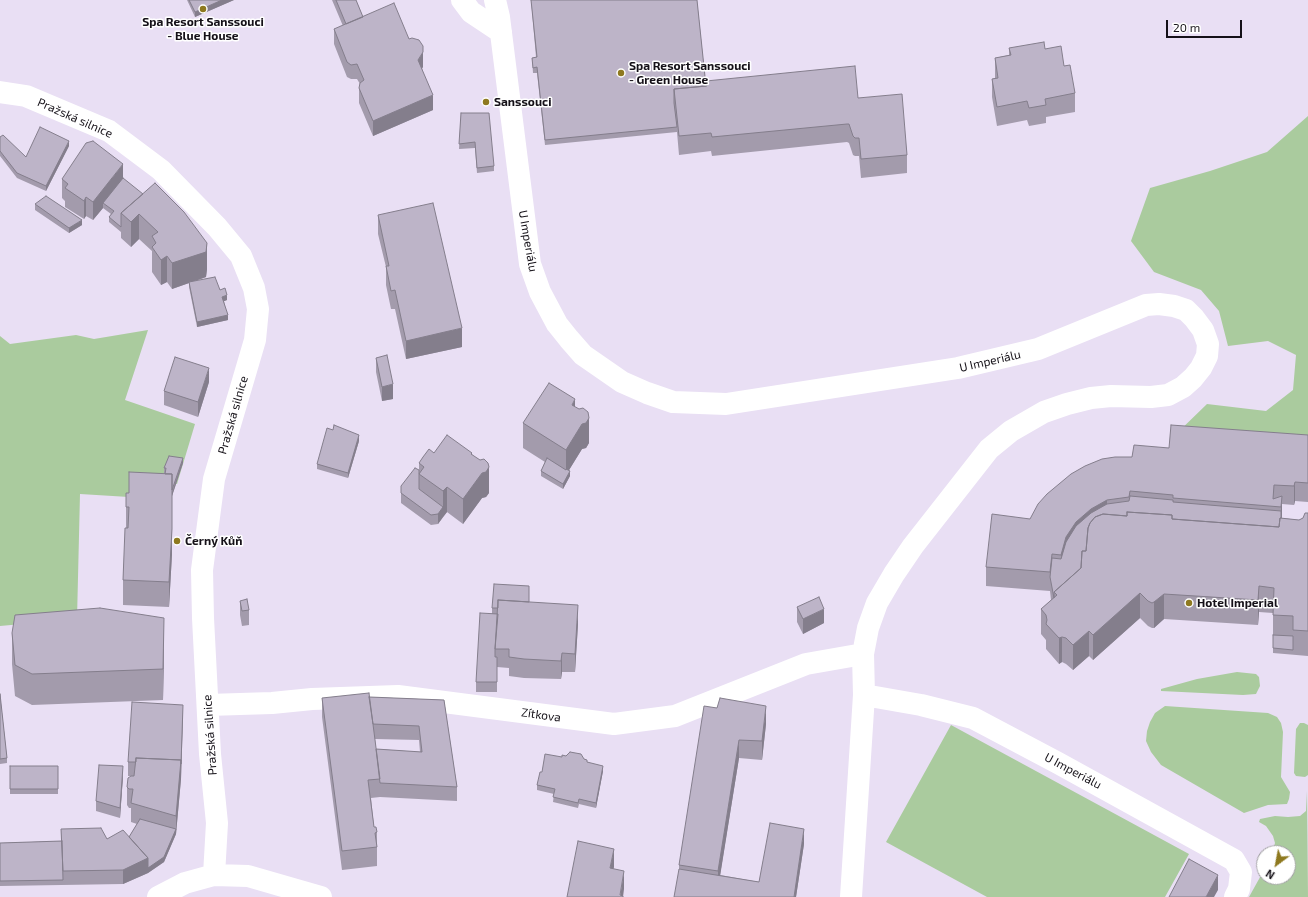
<!DOCTYPE html>
<html>
<head>
<meta charset="utf-8">
<style>
  body { margin:0 }
  #map { position:relative; width:1308px; height:897px; overflow:hidden; background:#e9dff4; font-family:"Exo 2",sans-serif }
  canvas { display:block }
  .north { position:absolute; left:1256px; top:845px; width:40px; height:40px; box-sizing:border-box; background:#fff; border:1px solid #a1a0a3; border-radius:50%; rotate:212deg; font-size:11px; font-weight:700; line-height:16px; text-align:center; color:#151118 }
  .north::after { content:''; display:block; margin:auto; width:14px; height:18px; background:#8e791f; clip-path:polygon(50% 0,100% 100%,50% 72%,0 100%) }
  .scale { position:absolute; left:1166px; top:20px; width:76px; height:18px; box-sizing:border-box; border:2px solid #151118; border-top:0; padding-left:5px; font-size:12px; line-height:14px; white-space:nowrap; color:#151118; -webkit-text-stroke:3px #fff; paint-order:stroke }
</style>
</head>
<body>
<div id="map">
<canvas width="1308" height="897"></canvas>
<div class="north">N</div>
<div class="scale">20 m</div>
</div>
<script>
const ctx = document.querySelector('canvas').getContext('2d');
ctx.lineJoin = 'round';
function paint(path, color) {
  ctx.fillStyle = color;
  ctx.fill(path, 'evenodd');
}
function poly(rows) {
  const path = new Path2D();
  for (const r of rows) {
    path.moveTo(r[0], r[1]);
    for (let i = 2; i < r.length; i += 2) path.lineTo(r[i], r[i + 1]);
  }
  return path;
}
function trace(path, color, width, dash) {
  ctx.strokeStyle = color;
  ctx.lineWidth = width;
  ctx.lineCap = dash ? 'butt' : 'round';
  ctx.setLineDash(dash || []);
  ctx.stroke(path);
}
function write(font, color, halo, rows, align = 'center') {
  ctx.font = font + ' "Exo 2",sans-serif';
  ctx.lineWidth = 3;
  ctx.setLineDash([]);
  ctx.textBaseline = 'middle';
  ctx.strokeStyle = halo;
  ctx.fillStyle = color;
  for (const [text, x, y, turn = 0] of rows) {
    ctx.save();
    ctx.translate(x, y);
    ctx.rotate((+turn || 0) * Math.PI / 180);
    ctx.textAlign = isNaN(turn) ? turn : align;
    if (halo) ctx.strokeText(text, 0, 0);
    ctx.fillText(text, 0, 0);
    ctx.restore();
  }
}
paint(poly([
  [1308,116,1308,440,1172,438,1207,404,1266,411,1293,390,1296,355,1268,341,1228,346,1219,311,1201,290,1154,272,1131,241,1150,188,1210,171,1267,152],
  [148,330,125,400,195,424,177,484,152,483,129,489,129,497,80,494,77,619,0,626,0,336,10,344,76,335,94,339],
  [1237,672,1256,674,1259,677,1260,686,1256,694,1243,695,1161,691,1161,689,1197,679],
  [1165,706,1268,713,1277,717,1281,723,1283,732,1281,777,1290,792,1289,799,1287,804,1268,805,1244,813,1161,765,1151,752,1146,741,1147,731,1150,722,1155,713],
  [1300,723,1304,723,1308,725,1308,775,1305,777,1296,776,1294,773,1296,729],
  [951,725,1189,854,1165,897,987,897,886,842],
  [1307,791,1308,897,1249,897,1264,870,1264,877,1288,877,1288,853,1272,853,1275,843,1273,836,1266,826,1259,822,1260,819,1275,816,1288,817,1300,816,1306,811]
]), '#aacb9e');
trace(poly([
  [462,0,471,12,501,32],
  [495,0,499,17,530,264,540,292,557,324,569,339,583,355,622,382,647,393,673,402,726,404,958,368,1038,349,1146,305,1159,304,1174,306,1186,310,1194,318,1203,330,1208,344,1207,356,1201,368,1193,378,1183,387,1168,395,1151,397,1111,396,1091,398,1067,404,1044,412,1011,431,989,449,913,546,894,574,877,603,868,628,863,654,864,695,851,897],
  [0,92,26,96,109,131,161,170,217,227,241,256,254,288,258,309,255,340,214,479,202,570,203,618,210,754,217,823,214,875],
  [864,695,921,705,973,718,1058,763,1234,860,1241,872,1239,889,1235,897],
  [208,705,272,703,312,699,398,696,614,724,675,716,806,664,863,654],
  [158,897,185,883,214,875,248,876,321,897]
]), '#fff', 22);
paint(poly([
  [187,0,234,0,195,17],
  [332,0,356,0,363,17,409,39,423,67,422,68,433,110,373,136,359,103,359,88,360,84,357,79,351,79,347,77,334,44,334,29,343,26],
  [531,0,697,0,706,86,706,81,858,98,907,155,907,173,861,178,859,156,855,156,853,155,849,143,847,142,712,156,711,151,679,155,677,132,545,145,537,73,533,73,532,58,536,57],
  [1009,48,1045,49,1064,66,1075,93,1075,112,1046,117,1046,123,1029,126,1027,120,997,126,992,97,992,79,995,78,995,58,1009,55],
  [461,113,494,166,494,171,477,173,475,148,459,149],
  [0,137,26,157,69,146,46,191,17,178,0,156],
  [123,178,207,269,206,277,193,282,220,290,227,300,224,301,228,320,197,327,189,287,189,283,172,289,167,282,161,285,152,272,152,251,139,239,131,247,121,238,121,232,109,222,109,217,111,214,103,208,93,220,86,216,84,219,65,207,65,201,62,198,62,179],
  [35,204,82,225,69,233,35,210],
  [378,215,462,347,406,359,395,309,391,309,386,285,386,267,378,234],
  [376,358,393,399,382,401,376,372],
  [209,382,198,417,164,405,164,391],
  [575,407,589,443,586,448,582,449,569,470,570,476,563,489,541,476,541,471,545,462,523,448,523,423],
  [1308,435,1308,502,1295,501,1294,505,1282,504,1282,518,1299,520,1303,518,1308,513,1308,656,1273,653,1273,613,1259,612,1258,625,1164,619,1154,628,1152,628,1148,626,1140,618,1093,660,1089,656,1073,670,1066,664,1062,662,1059,664,1046,649,1046,640,1041,634,1041,609,1051,600,1050,591,986,586,986,567,1030,519,1132,457,1169,448],
  [359,441,348,478,317,469,317,464],
  [434,453,472,454,489,493,486,497,482,498,463,524,447,512,438,524,431,525,401,503,401,486,419,470,419,463],
  [183,463,172,496,172,554,169,607,123,605,123,580,126,528,126,507,129,493,165,474,164,473,164,468],
  [240,601,249,610,249,625,242,626,240,615],
  [529,602,578,624,575,672,562,672,561,679,524,678,509,676,509,668,497,667,497,692,476,692,476,682,492,614,492,608],
  [797,607,824,623,803,634,797,622],
  [12,633,164,649,163,700,32,705,15,696,12,664],
  [0,694,7,758,7,763,0,764],
  [369,697,444,700,457,787,457,801,380,797,371,798,374,827,377,832,377,866,342,870,322,717,322,698],
  [375,739,419,740,420,752,376,749],
  [717,708,766,724,762,760,739,758,720,875,759,882,804,844,796,897,679,869,679,865],
  [183,719,181,779,176,834,164,862,148,873,123,884,0,886,0,843,61,841,61,829,107,839,129,837,137,824,131,822,131,808,129,808,127,805,127,787,131,776,128,776,128,762],
  [562,757,584,759,587,762,603,771,596,808,579,804,578,808,553,802,554,794,537,790,537,785,542,772],
  [10,766,58,766,58,794,10,794],
  [123,776,120,818,96,811,96,801]
]), '#a39bac');
paint(poly([
  [222,0,234,0,195,17,195,12],
  [423,52,423,67,418,74,418,60],
  [433,95,433,110,373,136,373,121],
  [69,141,69,146,46,191,46,186],
  [123,164,123,183,103,203,103,208,93,220,93,202],
  [86,197,86,216,84,219,84,201],
  [139,214,139,239,131,247,131,222],
  [82,220,82,225,69,233,69,228],
  [207,243,207,269,206,277,172,289,172,263],
  [167,256,167,282,161,285,161,260],
  [227,295,227,300,222,302,222,297],
  [228,315,228,320,197,327,197,322],
  [462,328,462,347,406,359,406,341],
  [209,368,209,382,198,417,198,402],
  [393,384,393,399,382,401,382,387],
  [575,399,575,424,572,405],
  [589,418,589,443,586,448,582,449,566,475,566,450,582,424],
  [359,435,359,441,348,478,348,473],
  [183,458,183,463,172,496,172,554,169,607,169,582,172,493],
  [489,467,489,493,486,497,482,498,463,524,463,499,482,473],
  [570,471,570,476,563,489,563,484],
  [1295,482,1295,501,1294,505,1294,486],
  [447,487,447,512,443,517,443,491],
  [1282,496,1282,514,1279,552,1281,507],
  [1107,500,1107,519,1061,573,1061,555,1066,537,1076,522,1091,509],
  [443,507,443,517,438,524,438,514],
  [1259,586,1259,612,1258,625,1258,600],
  [1140,593,1140,618,1093,660,1093,635],
  [1164,594,1164,619,1154,628,1154,602],
  [578,605,578,624,575,672,575,654],
  [824,609,824,623,803,634,803,619],
  [164,618,164,649,163,700,163,669],
  [1089,631,1089,656,1073,670,1073,645],
  [1062,637,1062,662,1059,664,1059,638],
  [562,653,562,672,561,679,561,661],
  [183,705,181,779,176,834,164,862,148,873,123,884,123,870,176,829,176,816],
  [766,706,766,724,762,760,762,741],
  [739,740,739,758,718,889,718,871],
  [123,766,123,776,120,818,120,808],
  [603,766,603,771,596,808,596,803],
  [804,829,804,844,796,897,794,897],
  [614,849,614,867,610,887,610,868],
  [624,871,624,889,623,897,620,897],
  [1218,875,1218,890,1214,897,1206,897]
]), '#847e8c');
const building = poly([
  [189,0,222,0,195,12,189,0],
  [336,0,356,0,363,17,346,24,336,0],
  [531,0,697,0,706,86,674,89,674,103,677,127,545,140,537,67,533,68,532,58,537,57,531,0],
  [394,3,409,39,412,38,419,40,423,46,423,52,418,60,433,95,373,121,359,88,360,83,364,80,357,64,351,65,347,62,334,29,394,3],
  [1044,42,1045,49,1061,46,1064,66,1070,65,1075,93,1045,99,1046,105,1029,108,1027,101,997,107,992,79,998,78,995,58,1011,55,1009,48,1044,42],
  [855,66,858,98,902,94,907,155,861,159,859,138,855,138,853,136,849,124,847,124,712,137,711,133,679,136,674,89,707,86,706,81,855,66],
  [461,113,489,113,494,166,477,168,475,142,459,144,461,113],
  [40,127,69,141,46,186,17,173,0,151,0,137,3,135,26,157,40,127],
  [93,141,123,164,93,202,86,197,84,201,65,188,68,184,62,179,86,143,93,141],
  [123,178,143,194,121,213,121,227,109,217,114,211,103,203,123,178],
  [155,183,184,212,207,243,206,252,172,263,167,256,161,260,152,247,156,243,152,236,158,232,139,214,131,222,121,213,155,183],
  [46,196,82,220,69,228,35,204,46,196],
  [433,203,462,328,406,341,395,290,391,291,386,266,389,266,378,215,433,203],
  [215,277,220,290,225,288,227,295,222,297,228,315,197,322,189,282,215,277],
  [387,355,393,384,382,387,376,358,387,355],
  [175,357,209,368,198,402,164,391,175,357],
  [549,383,575,399,572,405,579,409,583,408,588,412,589,418,586,423,582,424,566,450,523,423,549,383],
  [334,425,359,435,348,473,317,464,327,428,333,430,334,425],
  [1171,425,1308,435,1308,483,1295,482,1294,486,1274,485,1273,499,1282,496,1281,507,1173,498,1173,495,1130,491,1129,497,1107,500,1091,509,1076,522,1066,537,1061,555,1052,554,1050,572,986,567,992,514,1030,519,1038,504,1047,494,1071,474,1085,466,1102,459,1115,457,1132,457,1134,445,1169,448,1171,425],
  [447,435,472,453,471,454,480,460,484,459,488,463,489,467,486,472,482,473,463,499,447,487,443,491,419,474,424,467,419,463,423,457,429,449,434,453,447,435],
  [169,456,183,458,172,490,172,474,165,474,166,468,164,468,169,456],
  [547,458,566,470,566,469,570,471,563,484,541,471,547,458],
  [415,468,419,470,419,489,443,507,438,514,431,515,401,493,401,486,415,468],
  [129,472,172,474,172,529,169,582,123,580,125,528,128,528,129,507,126,507,126,493,129,493,129,472],
  [1130,496,1173,500,1173,502,1281,511,1281,518,1280,518,1279,527,1172,519,1172,515,1127,512,1127,516,1103,514,1095,517,1090,523,1088,528,1086,551,1082,551,1081,568,1054,592,1054,598,1050,577,1052,558,1061,559,1066,542,1076,526,1091,513,1107,504,1129,501,1130,496],
  [1127,512,1172,515,1172,519,1279,527,1280,518,1299,520,1303,518,1305,513,1308,513,1308,631,1293,630,1293,616,1273,615,1274,588,1259,586,1258,600,1164,594,1154,602,1152,603,1148,601,1140,593,1093,635,1089,631,1073,645,1066,638,1062,637,1059,638,1046,624,1047,620,1046,615,1041,609,1057,595,1054,592,1081,568,1082,551,1086,551,1088,528,1090,523,1095,517,1103,514,1127,516,1127,512],
  [494,584,529,586,529,602,498,600,498,608,492,608,494,584],
  [819,597,824,609,803,619,797,607,819,597],
  [247,599,249,610,242,611,240,601,247,599],
  [498,600,578,605,575,654,562,653,561,661,524,659,509,657,509,649,495,649,498,600],
  [100,608,164,618,163,669,32,674,15,665,12,633,15,615,100,608],
  [480,613,498,614,495,649,495,657,497,657,497,682,476,682,480,613],
  [1273,635,1293,636,1293,650,1273,648,1273,635],
  [369,693,380,779,368,780,374,827,376,827,377,832,375,833,377,847,342,851,322,698,369,693],
  [0,694,7,758,0,759,0,694],
  [369,697,444,700,457,787,380,783,376,749,422,752,419,726,373,724,369,697],
  [720,698,766,706,762,741,739,740,718,871,679,865,704,706,717,708,720,698],
  [132,702,183,705,181,764,181,760,136,758,136,762,128,762,132,702],
  [570,752,581,754,584,759,587,760,587,762,603,766,596,803,579,799,578,803,553,797,555,789,537,785,540,772,542,772,545,754,562,757,562,755,566,756,570,752],
  [136,758,181,760,176,816,131,803,133,789,129,789,127,787,128,778,131,776,134,776,136,758],
  [99,765,123,766,120,808,96,801,99,765],
  [10,766,58,766,58,789,10,789,10,766],
  [140,819,176,829,164,857,148,868,148,858,129,837,140,819],
  [770,823,804,829,794,897,674,897,679,869,759,882,770,823],
  [101,828,107,839,123,830,148,858,123,870,63,871,61,829,101,828],
  [62,841,63,880,0,881,0,843,62,841],
  [578,841,614,849,610,868,624,871,620,895,623,896,623,897,567,897,578,841],
  [1189,859,1218,875,1206,897,1169,897,1189,859]
]);
paint(building, '#bdb4c8');
trace(building, '#847e8c', 1);
for (const [x, y, r, color] of [
  [203,9,4,"#8e791f"],
  [621,73,4,"#8e791f"],
  [486,102,4,"#8e791f"],
  [177,541,4,"#8e791f"],
  [1189,603,4,"#8e791f"]
]) {
  const dot = new Path2D();
  dot.arc(x, y, r, 0, 2 * Math.PI);
  ctx.fillStyle = color;
  ctx.fill(dot);
  trace(dot, '#fff', 1.5);
}
write('bold 12px', '#151118', '#fff', [
  ["Spa Resort Sanssouci",203,22,"center"],
  ["- Blue House",203,36,"center"],
  ["Spa Resort Sanssouci",629,66],
  ["- Green House",629,80],
  ["Sanssouci",494,102],
  ["Černý Kůň",185,541],
  ["Hotel Imperial",1197,603]
], 'left');
write('12px', '#151118', '#fff', [
  ["Pražská silnice",75,118,24],
  ["U Imperiálu",528,241,80],
  ["U Imperiálu",990,361,-13],
  ["Pražská silnice",233,415,-74],
  ["Zítkova",541,715,8],
  ["Pražská silnice",210,735,-94],
  ["U Imperiálu",1073,771,28]
]);
</script>
</body>
</html>
